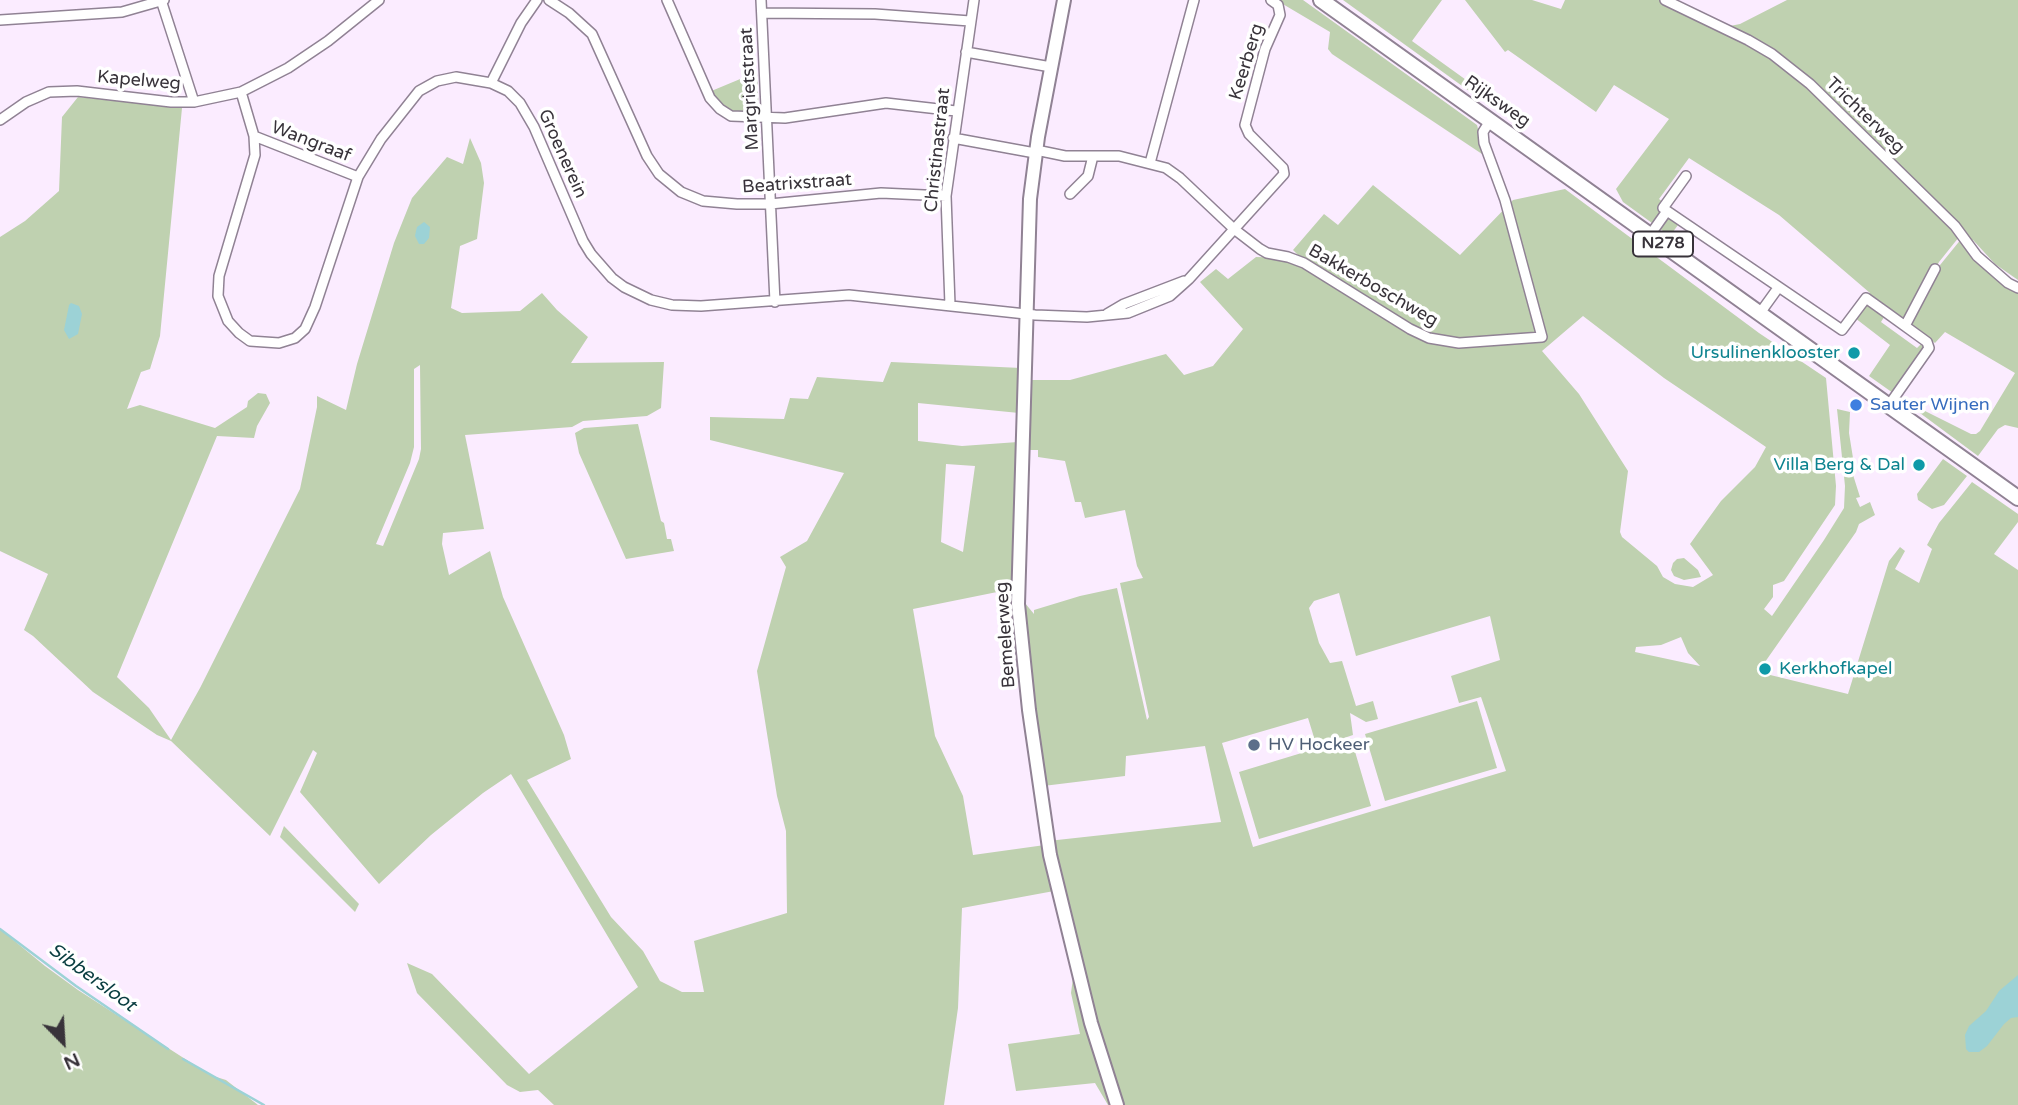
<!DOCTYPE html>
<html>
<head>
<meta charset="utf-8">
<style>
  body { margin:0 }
  #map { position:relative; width:2018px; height:1105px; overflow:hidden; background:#fbecff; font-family:"Varela Round",sans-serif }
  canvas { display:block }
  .north { position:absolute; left:28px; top:1007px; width:70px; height:70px; -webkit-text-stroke:5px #fff; paint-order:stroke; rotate:156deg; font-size:19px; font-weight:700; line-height:28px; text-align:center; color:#38333a }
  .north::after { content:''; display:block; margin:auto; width:24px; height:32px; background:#38333a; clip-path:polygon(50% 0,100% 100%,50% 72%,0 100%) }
</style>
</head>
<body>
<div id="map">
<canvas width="2018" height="1105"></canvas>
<div class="north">N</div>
</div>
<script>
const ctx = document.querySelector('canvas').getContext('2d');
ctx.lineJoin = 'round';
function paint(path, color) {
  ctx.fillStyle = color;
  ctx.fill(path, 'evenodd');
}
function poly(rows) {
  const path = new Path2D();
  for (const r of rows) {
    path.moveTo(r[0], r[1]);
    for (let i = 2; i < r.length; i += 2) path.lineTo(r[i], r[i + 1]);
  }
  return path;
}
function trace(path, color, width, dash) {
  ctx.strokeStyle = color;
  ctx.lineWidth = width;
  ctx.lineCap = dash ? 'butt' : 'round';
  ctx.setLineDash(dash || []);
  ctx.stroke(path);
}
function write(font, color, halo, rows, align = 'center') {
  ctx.font = font + ' "Varela Round",sans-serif';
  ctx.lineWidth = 7;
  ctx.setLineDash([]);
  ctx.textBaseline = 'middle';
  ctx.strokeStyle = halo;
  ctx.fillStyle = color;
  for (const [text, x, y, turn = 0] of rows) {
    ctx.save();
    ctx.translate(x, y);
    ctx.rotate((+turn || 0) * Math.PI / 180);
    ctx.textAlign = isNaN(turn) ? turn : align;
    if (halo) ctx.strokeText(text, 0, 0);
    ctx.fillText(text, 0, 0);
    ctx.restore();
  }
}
paint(poly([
  [1276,0,1303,0,1477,125,1485,156,1332,54,1328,49,1330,32],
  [1343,0,1442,0,1412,41,1487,95,1483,101],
  [1465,0,1532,0,1561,9,1565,0,1661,0,1768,47,1730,26,1740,24,1787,0,2018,0,2018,280,1995,264,1973,240,1967,242,1959,237,1939,262,1912,312,1902,319,1868,296,1870,293,1779,215,1689,158,1659,199,1683,218,1670,236,1623,202,1616,189,1669,119,1614,85,1596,112,1508,50,1505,52],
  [757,72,759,113,733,114,723,110,709,92],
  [78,97,182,108,160,336,150,369,141,372,127,409,140,405,215,428,247,407,248,401,258,393,266,394,270,403,257,426,254,438,217,436,117,677,149,708,171,740,200,688,300,489,317,407,317,396,346,410,357,364,394,243,412,198,447,157,463,164,470,138,481,163,484,183,477,239,460,246,451,308,462,313,520,311,542,293,557,310,588,337,571,363,664,362,661,408,647,416,583,421,572,427,465,435,484,529,443,533,442,544,449,575,490,551,503,597,564,735,571,759,527,780,611,917,643,951,660,981,682,992,704,992,694,941,787,913,786,831,777,796,757,671,786,567,780,557,807,541,844,473,710,440,710,417,784,419,790,398,808,399,817,377,883,382,891,362,1021,368,1019,413,918,403,918,441,962,446,1018,442,1015,591,1034,614,1034,610,1080,596,1117,588,1147,720,1149,717,1120,583,1143,578,1137,566,1125,510,1085,518,1081,502,1075,502,1065,461,1038,457,1038,450,1028,450,1031,380,1070,380,1166,354,1184,375,1213,366,1243,329,1200,282,1216,269,1228,279,1256,257,1301,258,1293,250,1324,214,1338,225,1373,185,1460,255,1513,200,1565,189,1759,333,1826,378,1836,486,1835,505,1784,581,1773,585,1773,597,1764,609,1772,616,1824,540,1844,508,1845,486,1837,409,1850,412,1849,433,1853,458,1848,459,1860,497,1856,498,1860,507,1870,502,1875,515,1859,524,1856,532,1758,672,1848,694,1889,561,1900,547,1905,551,1895,569,1919,583,1932,549,1927,545,1939,523,1972,482,2018,514,2018,522,1994,554,2018,570,2018,1105,1108,1105,1095,1083,1016,1091,1008,1044,1080,1034,1071,993,1078,941,1048,841,1221,822,1205,746,1126,756,1125,776,1035,787,1015,592,1007,590,913,609,935,736,963,796,973,855,1045,845,1054,891,962,908,958,1008,944,1105,554,1105,538,1090,520,1092,507,1085,417,993,407,963,432,974,529,1074,638,987,511,774,483,793,431,835,379,884,300,792,317,753,313,750,270,836,171,741,157,735,93,692,33,636,24,630,48,574,0,551,0,237,25,221,59,191,62,117],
  [1583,316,1664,378,1766,447,1755,467,1721,501,1690,544,1713,575,1693,587,1675,584,1663,577,1657,566,1622,537,1620,532,1628,471,1579,394,1542,351],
  [420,365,421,449,419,459,383,546,376,544,410,463,414,447,414,369],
  [946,464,975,466,963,552,941,542],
  [1339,593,1356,656,1490,616,1500,660,1451,676,1459,703,1481,697,1506,771,1253,847,1222,743,1308,718,1317,747,1353,735,1350,713,1366,722,1378,719,1373,701,1356,706,1342,661,1330,663,1319,643,1309,608,1314,601],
  [1681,637,1688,653,1700,666,1635,652,1636,647,1661,645],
  [1962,238,2018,289,2018,428,2005,425,1998,429,1978,456,1901,399,1971,434,1976,434,1980,431,2015,373,1945,332,1935,343,1912,325,1912,321,1936,270],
  [1867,301,1886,314,1881,322,1917,348,1922,343,1924,345,1924,349,1893,393,1869,376,1890,345,1855,318],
  [638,424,661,521,664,523,667,539,671,539,674,551,626,559,579,453,575,433,584,428],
  [1943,459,1967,476,1944,505,1932,509,1918,500,1917,494],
  [1684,558,1698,570,1701,577,1684,580,1674,576,1671,570,1673,563,1677,559],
  [1477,701,1497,768,1385,801,1365,734],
  [1351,738,1371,806,1259,839,1239,772],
  [284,826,359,904,355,912,280,837],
  [0,929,45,966,78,990,210,1075,226,1080,258,1105,0,1105]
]), '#bfd1b0');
paint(poly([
  [424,222,430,227,429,238,424,244,419,244,415,236,416,231,417,227],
  [71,303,79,306,82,314,78,334,69,339,64,330,69,305],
  [2018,975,2018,1017,2011,1018,2004,1024,1987,1046,1979,1052,1969,1052,1966,1049,1965,1035,1969,1026,1986,1011,1999,991]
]), '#9cd2d6');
trace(poly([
  [0,929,76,986,168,1049],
  [183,1059,264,1105]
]), '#9cd2d6', 2.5);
const street = poly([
  [161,0,194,102],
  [549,0,569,13,592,34,647,156,659,174,681,192,703,201,737,204,770,204,881,193,946,196],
  [667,0,710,98,720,109,731,116,785,118,886,103,956,111],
  [761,0,775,302],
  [1665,0,1748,40,1772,54,1810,84,1955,226,1977,256,2008,283,2018,288],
  [762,13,875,14,970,21],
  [0,20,122,12,164,0],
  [966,52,1051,67],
  [491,83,521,23,537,0],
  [241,92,254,136,255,155,219,276,218,296,228,321,239,333,250,341,279,343,295,338,305,329,315,307,358,177,381,139,419,91,437,81,456,77,491,83,508,91,520,103,534,127,583,241,591,254,612,278,624,287,651,300,672,305,701,306,849,295,1035,315,1087,317,1128,313,1170,296,1189,279,1284,174,1283,168,1249,134,1245,125,1265,49,1280,15,1278,5,1271,0],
  [0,120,26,102,49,92,77,91,171,102,194,102,241,92,288,68,328,41,379,0],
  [254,136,358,177],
  [953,138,1035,153],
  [1036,150,1065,156,1119,156,1166,168,1180,178,1234,229,1260,249,1267,253,1288,257,1304,263,1410,329,1429,338,1459,343,1542,337,1505,200,1484,143,1483,132,1490,121],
  [1150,163,1194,0],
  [1070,194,1088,176,1093,156],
  [1667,211,1663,208,1686,176],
  [1650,235,1667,211,1842,330,1866,298,1887,313,1927,342,1929,348,1889,405],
  [950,305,946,196,974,0],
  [1760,313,1778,288],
  [1107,314,1124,304,1184,281],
  [1905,326,1935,269]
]);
const secondary = poly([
  [1064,0,1038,137,1030,199,1018,604,1029,710,1050,855,1091,1023,1117,1105]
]);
const primary = poly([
  [1321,0,2018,498]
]);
trace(street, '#908294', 12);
trace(secondary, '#908294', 16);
trace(primary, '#908294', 18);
trace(street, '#fff', 9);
trace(secondary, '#fff', 12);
trace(primary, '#fff', 14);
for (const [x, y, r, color] of [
  [1854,353,7,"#0f9aa8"],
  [1856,405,7,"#3f7fe0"],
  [1919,465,7,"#0f9aa8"],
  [1765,669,7,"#0f9aa8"],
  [1254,745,7,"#5c6f8a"]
]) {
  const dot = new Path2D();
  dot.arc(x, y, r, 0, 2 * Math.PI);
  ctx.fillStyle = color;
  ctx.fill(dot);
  trace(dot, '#fff', 2.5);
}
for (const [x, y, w] of [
  [1663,244,60]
]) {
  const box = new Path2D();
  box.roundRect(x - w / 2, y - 12.5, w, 25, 5);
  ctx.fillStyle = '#fff';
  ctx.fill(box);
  trace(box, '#38333a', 2);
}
write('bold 16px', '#38333a', null, [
  ["N278",1663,244]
]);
write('18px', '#38333a', '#fff', [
  ["Keerberg",1247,62,-73],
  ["Kapelweg",139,81,5],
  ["Margrietstraat",750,89,-93],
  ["Rijksweg",1497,102,35],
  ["Trichterweg",1865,116,44],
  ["Wangraaf",311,142,21],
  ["Christinastraat",938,150,-84],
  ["Groenerein",562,154,66],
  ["Beatrixstraat",797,184,-4],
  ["Bakkerboschweg",1373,286,30],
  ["Bemelerweg",1006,635,-94]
]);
write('18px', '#0d838f', '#fff', [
  ["Ursulinenklooster",1840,353],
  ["Villa Berg & Dal",1905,465],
  ["Kerkhofkapel",1779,669,"left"]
], 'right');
write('18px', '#366cbe', '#fff', [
  ["Sauter Wijnen",1870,405]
], 'left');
write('18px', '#4e5e75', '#fff', [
  ["HV Hockeer",1268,745]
], 'left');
write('italic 19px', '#093d40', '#fff', [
  ["Sibbersloot",92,978,36]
]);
</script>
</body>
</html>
